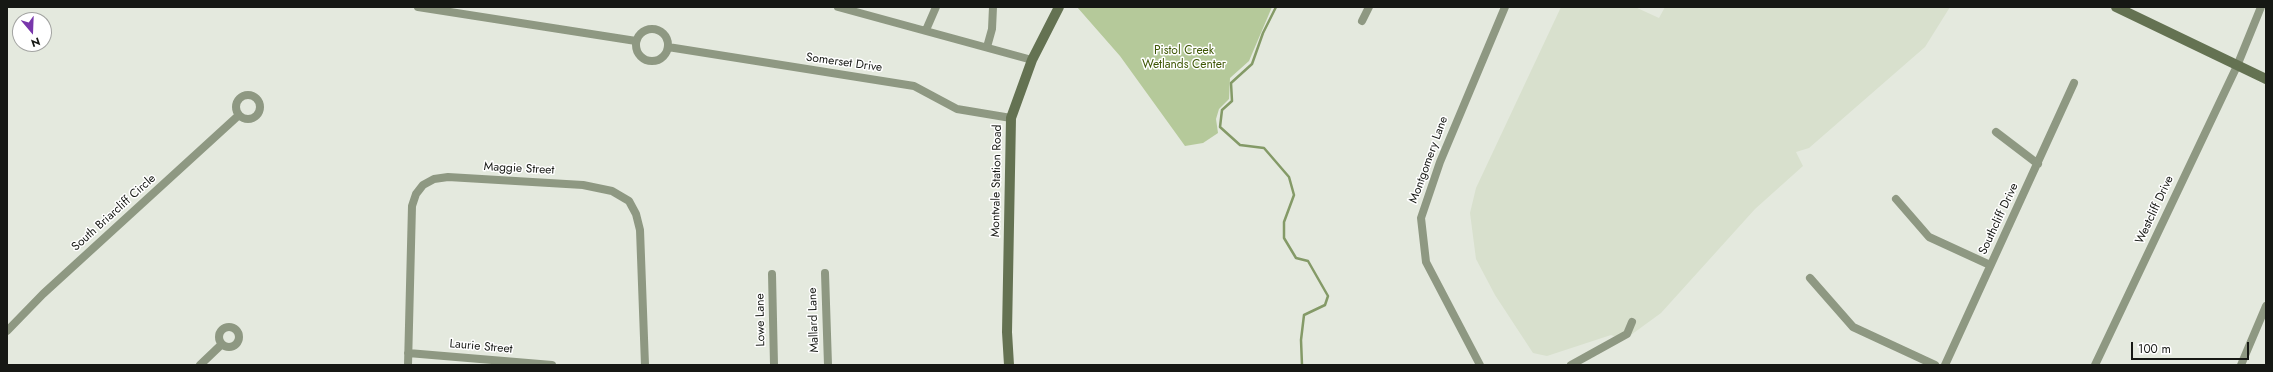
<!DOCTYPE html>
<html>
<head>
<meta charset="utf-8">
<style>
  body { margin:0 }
  #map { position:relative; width:2273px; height:372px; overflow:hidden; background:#e4e9de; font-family:Jost,sans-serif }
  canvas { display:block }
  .frame { position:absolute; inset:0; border:8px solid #161814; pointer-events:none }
  .north { position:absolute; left:12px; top:12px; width:40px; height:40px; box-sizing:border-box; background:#fff; border:1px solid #a2a3a1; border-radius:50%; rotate:161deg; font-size:11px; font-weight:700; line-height:16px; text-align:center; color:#161814 }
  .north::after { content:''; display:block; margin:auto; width:14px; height:18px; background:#7836ab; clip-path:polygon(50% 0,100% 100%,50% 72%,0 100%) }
  .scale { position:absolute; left:2131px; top:342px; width:118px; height:18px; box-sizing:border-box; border:2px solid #161814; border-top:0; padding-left:5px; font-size:12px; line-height:14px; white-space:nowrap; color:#161814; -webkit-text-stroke:3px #fff; paint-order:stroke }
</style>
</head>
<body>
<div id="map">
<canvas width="2273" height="372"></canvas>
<div class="frame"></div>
<div class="north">N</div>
<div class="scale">100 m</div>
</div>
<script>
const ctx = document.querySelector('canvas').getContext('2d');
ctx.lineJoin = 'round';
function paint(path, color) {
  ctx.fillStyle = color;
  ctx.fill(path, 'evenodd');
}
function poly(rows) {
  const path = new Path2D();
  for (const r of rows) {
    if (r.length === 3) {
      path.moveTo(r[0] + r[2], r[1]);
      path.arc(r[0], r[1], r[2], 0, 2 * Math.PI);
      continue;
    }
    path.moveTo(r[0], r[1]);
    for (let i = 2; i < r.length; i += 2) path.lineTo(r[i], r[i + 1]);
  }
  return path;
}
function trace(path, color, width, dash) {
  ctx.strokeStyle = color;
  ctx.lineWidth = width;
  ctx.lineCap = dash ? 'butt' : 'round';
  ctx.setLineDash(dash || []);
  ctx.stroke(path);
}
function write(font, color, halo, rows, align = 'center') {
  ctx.font = font + ' Jost,sans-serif';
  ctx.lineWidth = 3;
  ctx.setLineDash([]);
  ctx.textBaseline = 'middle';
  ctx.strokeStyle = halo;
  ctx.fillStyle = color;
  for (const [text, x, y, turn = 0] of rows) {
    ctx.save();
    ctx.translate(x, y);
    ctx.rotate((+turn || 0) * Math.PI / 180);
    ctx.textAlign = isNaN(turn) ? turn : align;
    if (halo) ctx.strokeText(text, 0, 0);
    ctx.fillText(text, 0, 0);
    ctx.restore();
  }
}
paint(poly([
  [1561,7,1635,7,1659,18,1665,7,1950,7,1925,47,1809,148,1796,152,1803,166,1755,209,1661,313,1624,340,1611,335,1547,356,1533,353,1495,295,1476,259,1470,213,1476,188]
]), '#d8e0cd');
paint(poly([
  [1077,7,1272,7,1249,61,1230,78,1229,99,1219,109,1216,119,1218,133,1203,143,1185,146,1120,56]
]), '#b5c99a');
trace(poly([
  [1276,7,1263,33,1252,64,1231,83,1232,101,1222,110,1220,127,1240,145,1264,148,1289,177,1294,195,1284,222,1284,238,1296,258,1308,261,1328,296,1325,305,1304,315,1301,340,1302,365]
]), '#849a67', 2.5);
trace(poly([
  [418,7,636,41],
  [838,7,1032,60],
  [1362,21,1369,7],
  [652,45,16],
  [926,30,936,7],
  [668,47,914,86,957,109,1011,118],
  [987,47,992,29,993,7],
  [248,107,12],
  [1996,132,2038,164],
  [1896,199,1929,237,1990,265],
  [825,273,828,365],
  [772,274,774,365],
  [1810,278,1853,327,1935,365],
  [229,337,10],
  [7,331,43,294,239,115],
  [408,353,552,365],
  [200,365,222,344],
  [408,365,412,206,416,194,423,185,434,179,448,177,583,185,612,191,629,201,636,214,640,230,645,365],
  [1480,365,1426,262,1421,218,1440,162,1505,7],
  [1571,365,1627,334,1632,322],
  [1945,365,2074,83],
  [2095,365,2237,66,2261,7],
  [2241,365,2266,306]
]), '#8e9882', 8);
trace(poly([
  [2116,7,2266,79],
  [1009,365,1007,332,1011,118,1032,60,1059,7]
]), '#647252', 10);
write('12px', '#3e5705', '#fff', [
  ["Pistol Creek",1184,51],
  ["Wetlands Center",1184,65]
]);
write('12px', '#161814', '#fff', [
  ["Somerset Drive",844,63,8],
  ["Montgomery Lane",1429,160,-70],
  ["Maggie Street",519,169,3],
  ["Montvale Station Road",997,181,-89],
  ["Westcliff Drive",2155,210,-65],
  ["South Briarcliff Circle",114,213,-42],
  ["Southcliff Drive",1999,219,-65],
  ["Lowe Lane",761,320,-91],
  ["Mallard Lane",814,320,-92],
  ["Laurie Street",481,347,5]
]);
</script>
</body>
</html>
